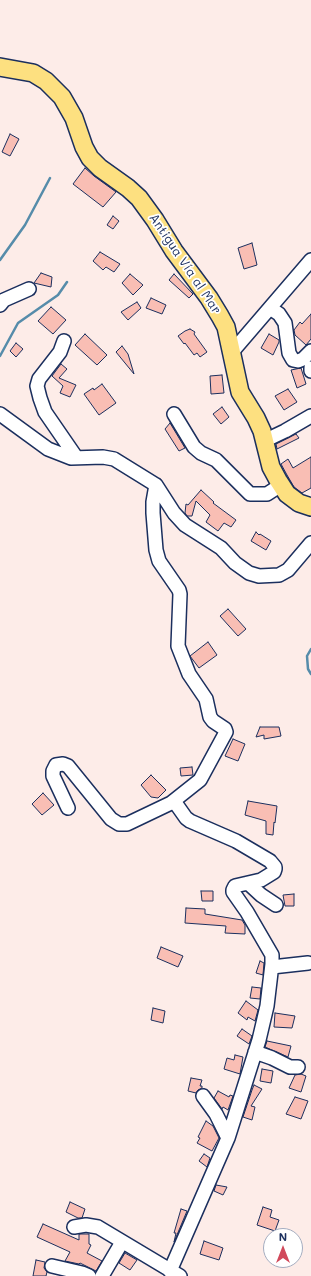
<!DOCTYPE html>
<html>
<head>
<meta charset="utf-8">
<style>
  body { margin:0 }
  #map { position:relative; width:311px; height:1276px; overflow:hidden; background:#fdece8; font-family:Mali,sans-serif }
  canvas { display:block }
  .north { position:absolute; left:263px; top:1228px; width:40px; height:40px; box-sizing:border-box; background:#fff; border:1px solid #a4acbf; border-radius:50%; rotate:0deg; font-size:11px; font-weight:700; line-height:16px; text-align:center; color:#1b2f5e }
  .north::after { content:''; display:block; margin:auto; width:14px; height:18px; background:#d1495b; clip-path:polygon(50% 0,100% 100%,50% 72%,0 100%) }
</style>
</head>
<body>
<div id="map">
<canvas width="311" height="1276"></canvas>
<div class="north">N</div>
</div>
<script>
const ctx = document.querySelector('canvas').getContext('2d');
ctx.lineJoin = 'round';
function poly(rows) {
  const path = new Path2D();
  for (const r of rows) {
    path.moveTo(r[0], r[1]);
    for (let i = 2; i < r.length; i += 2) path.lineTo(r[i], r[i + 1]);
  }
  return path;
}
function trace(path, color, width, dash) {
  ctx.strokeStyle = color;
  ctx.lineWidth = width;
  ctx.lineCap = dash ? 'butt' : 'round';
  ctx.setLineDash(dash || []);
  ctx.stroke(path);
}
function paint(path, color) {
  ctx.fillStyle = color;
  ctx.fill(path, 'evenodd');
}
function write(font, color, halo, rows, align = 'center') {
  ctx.font = font + ' Mali,sans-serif';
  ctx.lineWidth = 3.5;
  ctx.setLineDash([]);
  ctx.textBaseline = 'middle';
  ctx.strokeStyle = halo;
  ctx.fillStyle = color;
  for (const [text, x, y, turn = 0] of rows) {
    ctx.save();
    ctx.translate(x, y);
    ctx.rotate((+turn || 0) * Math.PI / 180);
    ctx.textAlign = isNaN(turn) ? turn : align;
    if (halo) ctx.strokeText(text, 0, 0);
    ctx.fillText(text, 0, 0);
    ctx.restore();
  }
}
trace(poly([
  [0,260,25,225,50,178],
  [0,356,18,323,58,295,67,282],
  [311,649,307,656,308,669,311,674]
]), '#568caa', 2.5);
const building = poly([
  [10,134,19,139,10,156,2,152,10,134],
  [85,168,94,176,116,192,103,207,73,184,85,168],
  [113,216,119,221,113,229,107,225,113,216],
  [252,243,257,265,244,269,238,248,252,243],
  [100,252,120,264,114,272,106,267,103,270,93,261,100,252],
  [41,273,52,277,51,287,34,283,41,273],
  [130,274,143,285,133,295,122,283,130,274],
  [174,274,193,294,189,298,169,280,174,274],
  [151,298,166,305,162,314,146,308,151,298],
  [137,302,141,308,128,320,121,312,137,302],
  [51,307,66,320,53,334,38,321,51,307],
  [311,314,311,339,306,345,295,335,294,330,300,322,302,324,311,314],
  [190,329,195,332,194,334,207,352,200,357,197,353,194,355,185,343,184,344,178,336,185,331,190,329],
  [85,334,107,355,97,365,75,345,85,334],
  [269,334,279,340,279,342,273,355,261,348,269,334],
  [16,343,23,349,16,357,10,351,16,343],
  [122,346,128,354,134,374,116,352,122,346],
  [61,364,67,369,59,378,76,385,70,397,60,393,63,386,52,376,61,364],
  [301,368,306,384,297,388,291,370,301,368],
  [222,375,224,393,211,394,210,376,222,375],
  [102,384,116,403,99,415,84,394,93,388,94,390,102,384],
  [288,389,297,402,284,410,275,396,288,389],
  [222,407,229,417,221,424,213,414,222,407],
  [170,423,185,448,179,451,165,429,170,423],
  [296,434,299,438,277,449,276,444,296,434],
  [311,457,311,488,302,493,294,487,287,475,281,464,288,459,293,468,311,457],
  [201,490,214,502,213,503,236,520,231,527,224,523,218,531,206,522,210,515,196,501,192,516,187,516,185,513,186,504,188,505,201,490],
  [256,532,259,535,260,534,271,541,266,550,251,541,256,532],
  [228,609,246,629,238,636,220,616,228,609],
  [208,642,217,655,199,668,190,656,208,642],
  [260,727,279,727,281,736,264,739,264,735,256,737,260,727],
  [233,739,245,744,238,761,225,756,233,739],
  [192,767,193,775,181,776,180,768,192,767],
  [151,775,166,790,158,798,151,797,141,785,151,775],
  [43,793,54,805,42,815,32,804,43,793],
  [248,801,277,806,275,823,274,822,273,835,266,834,266,821,245,815,248,801],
  [201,891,213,891,213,901,202,901,201,891],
  [294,894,294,906,285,906,283,895,294,894],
  [186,908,205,909,205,914,242,920,245,925,245,934,225,933,226,926,185,923,186,908],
  [161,947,183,956,178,967,157,958,161,947],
  [260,961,264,963,263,975,256,973,260,961],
  [252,987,261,988,260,999,250,998,252,987],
  [246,1001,258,1010,255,1021,248,1017,247,1020,238,1013,246,1001],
  [153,1008,165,1011,163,1023,151,1020,153,1008],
  [275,1013,295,1016,292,1028,274,1027,275,1013],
  [242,1029,252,1036,249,1044,237,1036,242,1029],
  [267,1041,291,1046,288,1057,265,1047,267,1041],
  [235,1055,243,1057,240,1074,224,1069,227,1058,234,1060,235,1055],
  [262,1069,273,1071,271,1083,260,1081,262,1069],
  [301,1074,306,1076,301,1092,289,1088,295,1075,301,1074],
  [191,1078,202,1080,200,1086,202,1086,202,1088,198,1090,196,1093,188,1091,191,1078],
  [254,1085,262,1089,251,1106,255,1107,252,1120,243,1117,252,1090,254,1085],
  [218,1091,229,1097,230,1095,233,1096,228,1110,223,1107,222,1109,214,1098,218,1091],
  [295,1097,308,1101,301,1119,286,1114,295,1097],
  [206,1121,213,1126,219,1138,212,1151,197,1143,200,1138,198,1137,206,1121],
  [204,1154,210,1158,207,1167,199,1161,204,1154],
  [216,1185,227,1187,223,1195,214,1191,216,1185],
  [70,1202,85,1209,82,1218,78,1218,66,1212,70,1202],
  [263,1207,272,1210,270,1217,279,1220,275,1231,257,1225,263,1207],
  [181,1209,187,1211,174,1242,176,1233,174,1233,181,1209],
  [43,1224,79,1240,79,1234,89,1234,89,1244,91,1245,87,1253,102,1261,96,1271,80,1263,79,1264,65,1261,70,1252,37,1237,43,1224],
  [204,1241,223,1248,219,1260,200,1254,204,1241],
  [125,1253,137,1260,130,1270,119,1263,125,1253],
  [36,1260,45,1262,44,1268,47,1272,46,1276,33,1276,36,1260]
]);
paint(building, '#f9beb4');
trace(building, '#1b2f5e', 1);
const minor = poly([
  [0,305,4,300,29,289],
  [270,308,279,314,285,323,289,353,293,360,298,361,303,359,311,351],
  [64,341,60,352,39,379,37,386,40,398,45,412,76,457],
  [232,352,311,260],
  [311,368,311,371],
  [0,414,48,449,71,458,103,457,114,459,156,485,174,513,185,525,221,548,235,563,249,573,259,576,279,575,288,570,311,543],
  [174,414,194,447,201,453,216,460,250,494,267,494,281,485],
  [264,441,285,431,311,416],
  [68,808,53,776,53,771,56,765,63,764,68,766,111,819,119,824,127,824,171,803,200,780,226,732,225,729,213,721,210,717,206,699,189,674,178,646,180,594,179,590,159,561,156,550,153,513,153,502,156,485],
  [248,883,261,895,276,905],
  [272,967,308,963],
  [255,1052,272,1058,290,1067,298,1067],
  [203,1096,216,1114,228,1138],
  [74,1227,86,1225,98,1227,180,1276],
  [52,1266,82,1273,89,1276],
  [170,1271,228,1138,259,1040,267,1006,272,964,272,955,247,912,233,892,233,890,235,886,261,880,274,872,275,869,275,867,270,861,236,841,190,821,186,818,174,801],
  [102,1276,122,1242]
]);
const major = poly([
  [0,67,33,73,46,81,62,97,74,118,84,147,90,158,100,168,128,188,139,198,155,220,174,251,209,298,220,316,226,327,240,392,256,418,262,431,271,467,278,480,287,494,299,503,311,507]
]);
trace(minor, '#1b2f5e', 16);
trace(major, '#1b2f5e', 20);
trace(minor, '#fff', 13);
trace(major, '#fde080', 17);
write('13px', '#1b2f5e', '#fff', [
  ["Antigua Vía al Mar",185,264,56]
]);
</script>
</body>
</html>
